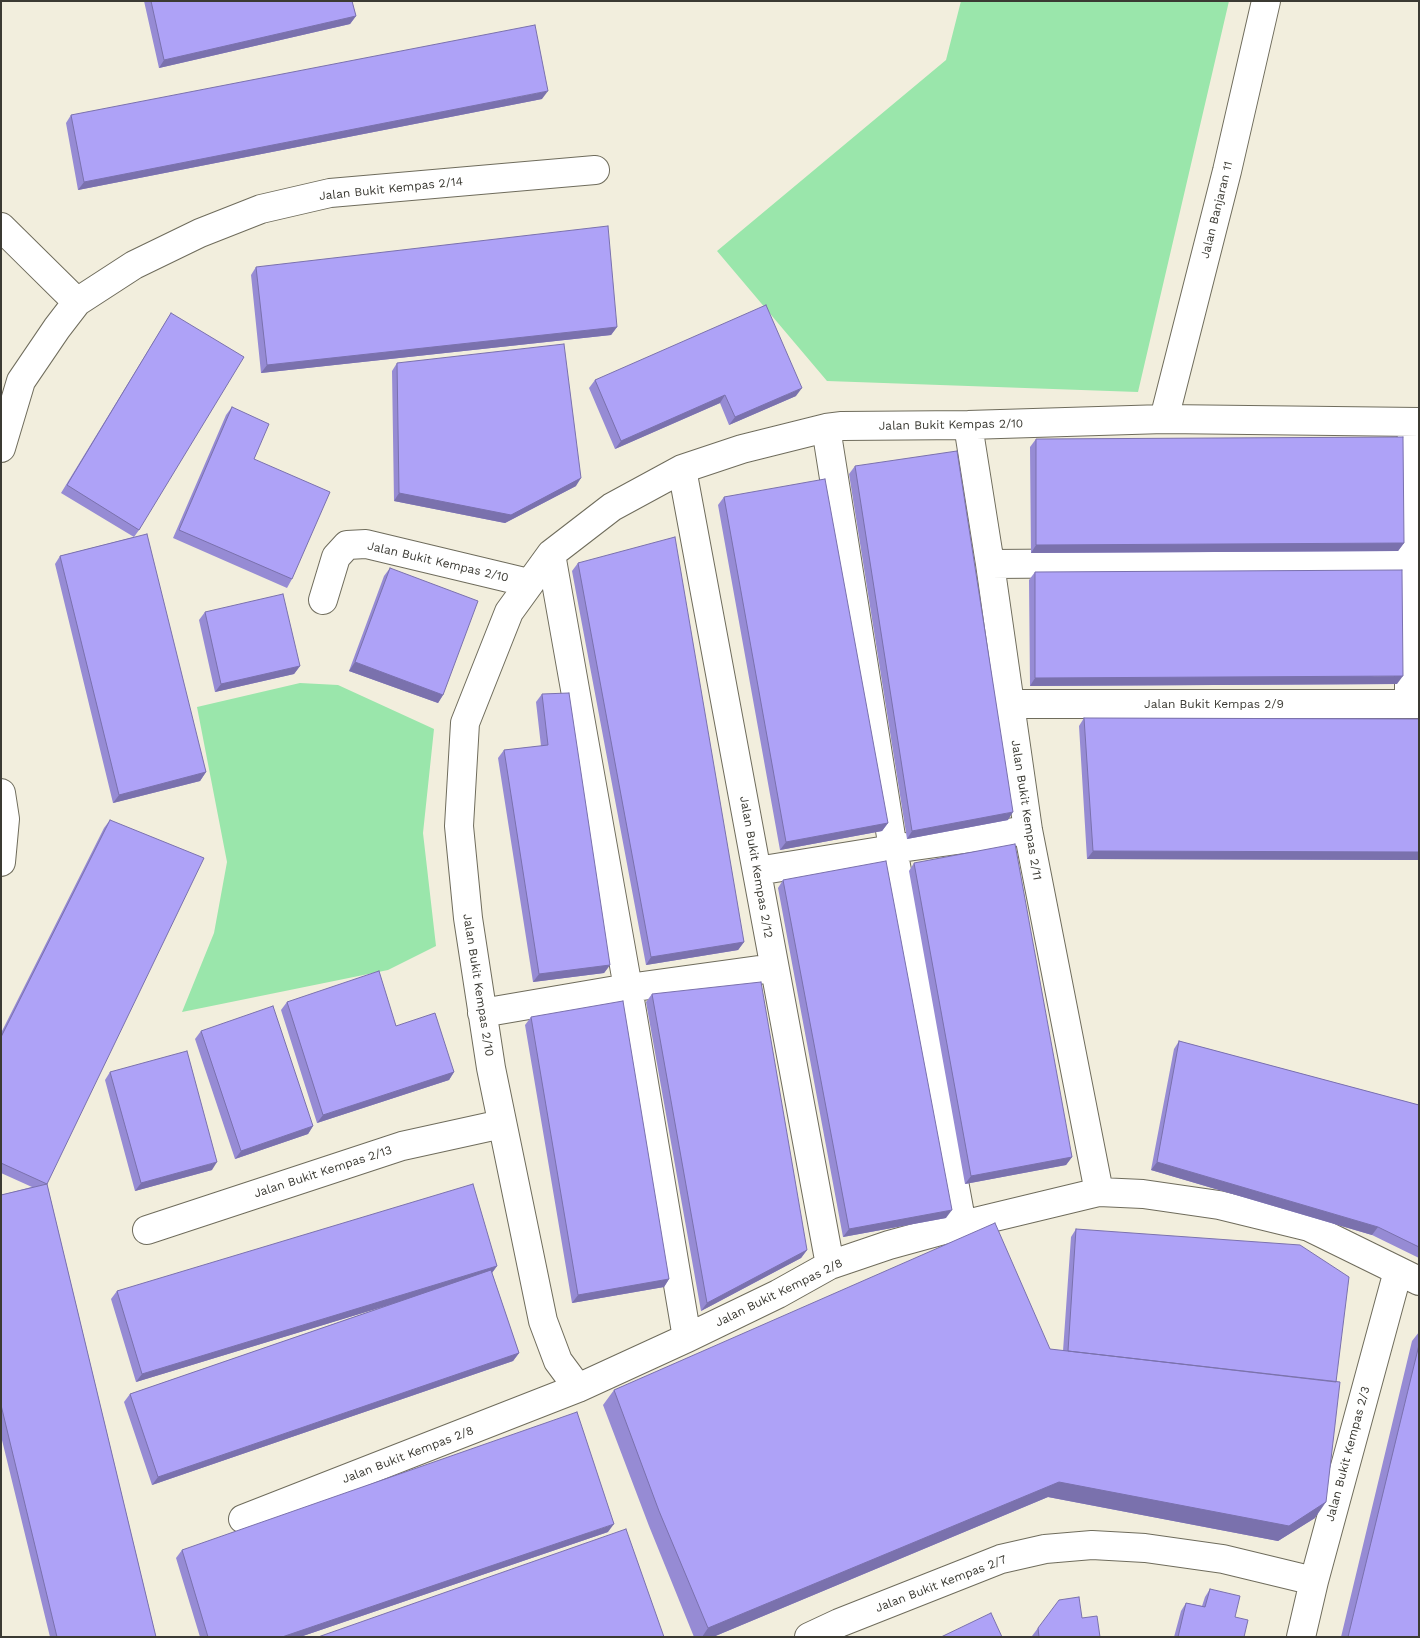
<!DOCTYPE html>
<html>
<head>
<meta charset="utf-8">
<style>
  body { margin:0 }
  #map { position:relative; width:1420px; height:1638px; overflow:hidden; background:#f2eedd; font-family:"Work Sans",sans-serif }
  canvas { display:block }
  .frame { position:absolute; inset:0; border:2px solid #3b3a33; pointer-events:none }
</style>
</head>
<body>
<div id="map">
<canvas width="1420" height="1638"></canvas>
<div class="frame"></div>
</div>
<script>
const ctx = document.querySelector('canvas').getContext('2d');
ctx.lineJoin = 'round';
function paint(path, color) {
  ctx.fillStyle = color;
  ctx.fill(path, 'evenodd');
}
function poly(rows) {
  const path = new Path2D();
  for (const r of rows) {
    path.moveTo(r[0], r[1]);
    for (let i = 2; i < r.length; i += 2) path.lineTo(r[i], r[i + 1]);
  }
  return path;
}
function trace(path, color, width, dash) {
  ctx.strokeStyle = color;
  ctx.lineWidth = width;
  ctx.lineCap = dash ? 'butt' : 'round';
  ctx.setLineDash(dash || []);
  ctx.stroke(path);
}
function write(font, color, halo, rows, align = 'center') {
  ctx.font = font + ' "Work Sans",sans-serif';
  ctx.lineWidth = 4;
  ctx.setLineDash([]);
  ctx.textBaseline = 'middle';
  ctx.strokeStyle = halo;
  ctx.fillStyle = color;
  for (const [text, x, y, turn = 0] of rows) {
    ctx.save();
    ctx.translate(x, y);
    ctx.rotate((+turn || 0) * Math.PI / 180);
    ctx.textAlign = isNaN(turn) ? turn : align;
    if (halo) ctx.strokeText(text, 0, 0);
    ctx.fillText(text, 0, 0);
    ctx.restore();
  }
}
paint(poly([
  [961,1,1229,1,1138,392,827,381,717,251,946,60],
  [300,683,338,685,434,729,423,833,436,946,388,970,182,1012,214,933,227,862,197,707]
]), '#9ae6ab');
const minor = poly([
  [1,227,77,302],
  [1164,419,1227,171,1266,1],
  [968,425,990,564,1028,830,1099,1192],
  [826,428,893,849,962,1225],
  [1,448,21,381,57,328,77,302,134,265,200,233,261,209,330,193,595,170],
  [682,469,830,1265],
  [551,554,628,988,687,1338],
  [990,564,1419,561],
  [323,600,336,557,347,545,366,544,529,583],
  [1010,704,1419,704],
  [1409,704,1409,561,1412,422],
  [1,793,5,819,1,862],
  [757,871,893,849,1028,830],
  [482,1013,628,988,773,968],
  [147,1230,402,1146,502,1124],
  [578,1388,558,1361,543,1321,491,1068,468,918,459,826,465,723,509,612,551,554,612,507,682,469,742,449,826,428,842,426,968,425,1164,419,1419,422],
  [243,1519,578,1388,687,1338,778,1294,830,1265,889,1245,962,1225,1099,1192,1143,1194,1219,1205,1309,1227,1419,1281],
  [809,1637,839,1623,1001,1559,1045,1549,1092,1545,1145,1548,1223,1559,1314,1581],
  [1301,1637,1314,1581,1398,1271]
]);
trace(minor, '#6f6c5c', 30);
trace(minor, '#fff', 28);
paint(poly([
  [144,1,352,1,356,16,350,24,159,68],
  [542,99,78,190,66,123,71,115],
  [256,267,617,327,611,335,261,373,251,275],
  [171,313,139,530,134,537,206,772,200,781,113,803,55,564,60,556,134,537,61,493],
  [397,363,576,486,505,523,394,501,392,371],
  [595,380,796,396,729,425,720,403,615,449,589,388],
  [232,407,254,459,292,579,287,588,173,538,226,415],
  [1036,439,1404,543,1398,551,1031,553,1030,447],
  [855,466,1008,820,907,839,849,474],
  [724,497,888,823,882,831,780,850,718,505],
  [578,563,744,942,738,950,646,965,572,571],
  [390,568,443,695,438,703,349,671,384,576],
  [1035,572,1397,684,1030,686,1029,580],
  [205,612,300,666,294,674,215,692,199,620],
  [542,694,610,965,604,973,533,982,498,758,504,750,541,746,536,702],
  [1084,718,1419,719,1419,860,1087,859,1079,726],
  [110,820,47,1184,156,1637,50,1637,1,1436,1,1195,32,1187,1,1173,1,1033,104,828],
  [914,863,1072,1157,1066,1165,965,1184,909,871],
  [783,880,946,1218,843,1237,778,888],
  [652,994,807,1250,801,1258,701,1311,646,1002],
  [287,1002,454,1072,449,1080,317,1123,281,1010],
  [531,1017,669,1279,664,1287,572,1303,525,1025],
  [201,1031,313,1126,308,1134,235,1159,195,1039],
  [1179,1041,1419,1105,1419,1258,1372,1235,1151,1170,1174,1049],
  [110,1072,212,1170,135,1191,105,1080],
  [1076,1229,1315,1518,1278,1541,1048,1497,713,1637,694,1637,649,1526,603,1405,614,1390,1050,1349,1063,1351,1071,1237],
  [497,1266,492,1273,519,1353,513,1361,152,1485,124,1402,130,1394,395,1303,136,1382,111,1299,117,1291],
  [1419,1332,1419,1637,1341,1637,1412,1341],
  [608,1532,300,1637,200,1637,176,1558,182,1550],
  [1210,1589,1235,1617,1244,1637,1174,1637,1181,1611,1186,1603,1202,1606,1205,1597],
  [1082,1618,1100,1637,1032,1637,1032,1636,1038,1628]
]), '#968bd4');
paint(poly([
  [356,16,350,24,159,68,164,60],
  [548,91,542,99,78,190,84,182],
  [617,327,611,335,261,373,267,365],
  [802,388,796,396,729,425,735,417],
  [725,395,720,403,615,449,621,441],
  [581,478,576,486,505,523,394,501,399,493],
  [1404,543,1398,551,1031,553,1036,545],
  [355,662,443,695,438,703,349,671],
  [300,666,294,674,215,692,221,684],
  [1403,676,1397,684,1030,686,1035,678],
  [206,772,200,781,113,803,119,795],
  [1013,812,1008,820,907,839,912,831],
  [888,823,882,831,780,850,786,842],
  [1093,851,1419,852,1419,860,1087,859],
  [744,942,738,950,646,965,651,957],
  [610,965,604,973,533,982,539,974],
  [454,1072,449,1080,317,1123,323,1115],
  [313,1126,308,1134,235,1159,241,1151],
  [1072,1157,1066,1165,965,1184,971,1176],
  [217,1162,212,1170,135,1191,141,1183],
  [1157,1162,1378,1227,1372,1235,1151,1170],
  [952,1210,946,1218,843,1237,849,1229],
  [807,1250,801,1258,701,1311,707,1303],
  [497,1266,491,1274,136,1382,142,1374],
  [669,1279,664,1287,572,1303,578,1295],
  [519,1353,513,1361,152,1485,158,1477],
  [1059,1482,1326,1502,1315,1518,1278,1541,1048,1497,713,1637,702,1637,708,1628],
  [614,1524,608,1532,300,1637,282,1637]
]), '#7a71ad');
const building = poly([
  [151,1,352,1,356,16,164,60,151,1],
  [535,25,548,91,84,182,71,115,535,25],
  [608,226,617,327,267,365,256,267,608,226],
  [766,305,802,388,735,417,725,395,621,441,595,380,766,305],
  [171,313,244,357,139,530,67,485,171,313],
  [564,344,581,478,511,515,399,493,397,363,564,344],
  [232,407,269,424,254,459,330,492,292,579,179,530,232,407],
  [1403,437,1404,543,1036,545,1036,439,1403,437],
  [957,451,1013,812,912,831,855,466,957,451],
  [825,479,888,823,786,842,724,497,825,479],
  [147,534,206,772,119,795,60,556,147,534],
  [675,537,744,942,651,957,578,563,675,537],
  [390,568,478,601,443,695,355,662,390,568],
  [1402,570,1403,676,1035,678,1035,572,1402,570],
  [283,594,300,666,221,684,205,612,283,594],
  [569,693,610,965,539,974,504,750,548,745,542,694,569,693],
  [1084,718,1419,719,1419,852,1093,851,1084,718],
  [110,820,204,858,47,1184,1,1163,1,1037,110,820],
  [1015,844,1072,1157,971,1176,914,863,1015,844],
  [886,861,952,1210,849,1229,783,880,886,861],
  [379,971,396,1026,435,1013,454,1072,323,1115,287,1002,379,971],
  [761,982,807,1250,707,1303,652,994,761,982],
  [623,1001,669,1279,578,1295,531,1017,623,1001],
  [273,1006,313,1126,241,1151,201,1031,273,1006],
  [1179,1041,1419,1105,1419,1247,1378,1227,1157,1162,1179,1041],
  [187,1051,217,1162,141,1183,110,1072,187,1051],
  [47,1184,156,1637,57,1637,1,1405,1,1195,47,1184],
  [473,1184,497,1266,142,1374,117,1291,473,1184],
  [995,1223,1050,1349,1340,1382,1326,1502,1289,1526,1059,1482,708,1628,659,1511,614,1390,995,1223],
  [1076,1229,1300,1245,1349,1277,1336,1382,1068,1351,1076,1229],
  [491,1270,519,1353,158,1477,130,1394,491,1270],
  [1419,1345,1419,1637,1348,1637,1419,1345],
  [577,1412,614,1524,282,1637,208,1637,182,1550,577,1412],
  [626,1529,664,1637,318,1637,626,1529],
  [1210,1589,1240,1596,1235,1617,1248,1620,1244,1637,1178,1637,1186,1603,1205,1607,1210,1589],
  [1079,1597,1082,1618,1097,1616,1100,1637,1039,1637,1038,1628,1059,1600,1079,1597],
  [991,1613,1002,1637,941,1637,991,1613]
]);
paint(building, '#aea2f7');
trace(building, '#7a71ad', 1);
write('12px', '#3b3a33', '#fff', [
  ["Jalan Bukit Kempas 2/14",391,189,-6],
  ["Jalan Banjaran 11",1217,210,-76],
  ["Jalan Bukit Kempas 2/10",951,425,-1],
  ["Jalan Bukit Kempas 2/10",438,562,13],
  ["Jalan Bukit Kempas 2/9",1214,704],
  ["Jalan Bukit Kempas 2/11",1026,810,81],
  ["Jalan Bukit Kempas 2/12",756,867,80],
  ["Jalan Bukit Kempas 2/10",478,985,81],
  ["Jalan Bukit Kempas 2/13",323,1172,-18],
  ["Jalan Bukit Kempas 2/8",779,1293,-26],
  ["Jalan Bukit Kempas 2/3",1348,1454,-75],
  ["Jalan Bukit Kempas 2/8",408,1455,-21],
  ["Jalan Bukit Kempas 2/7",941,1584,-21]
]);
</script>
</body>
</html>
